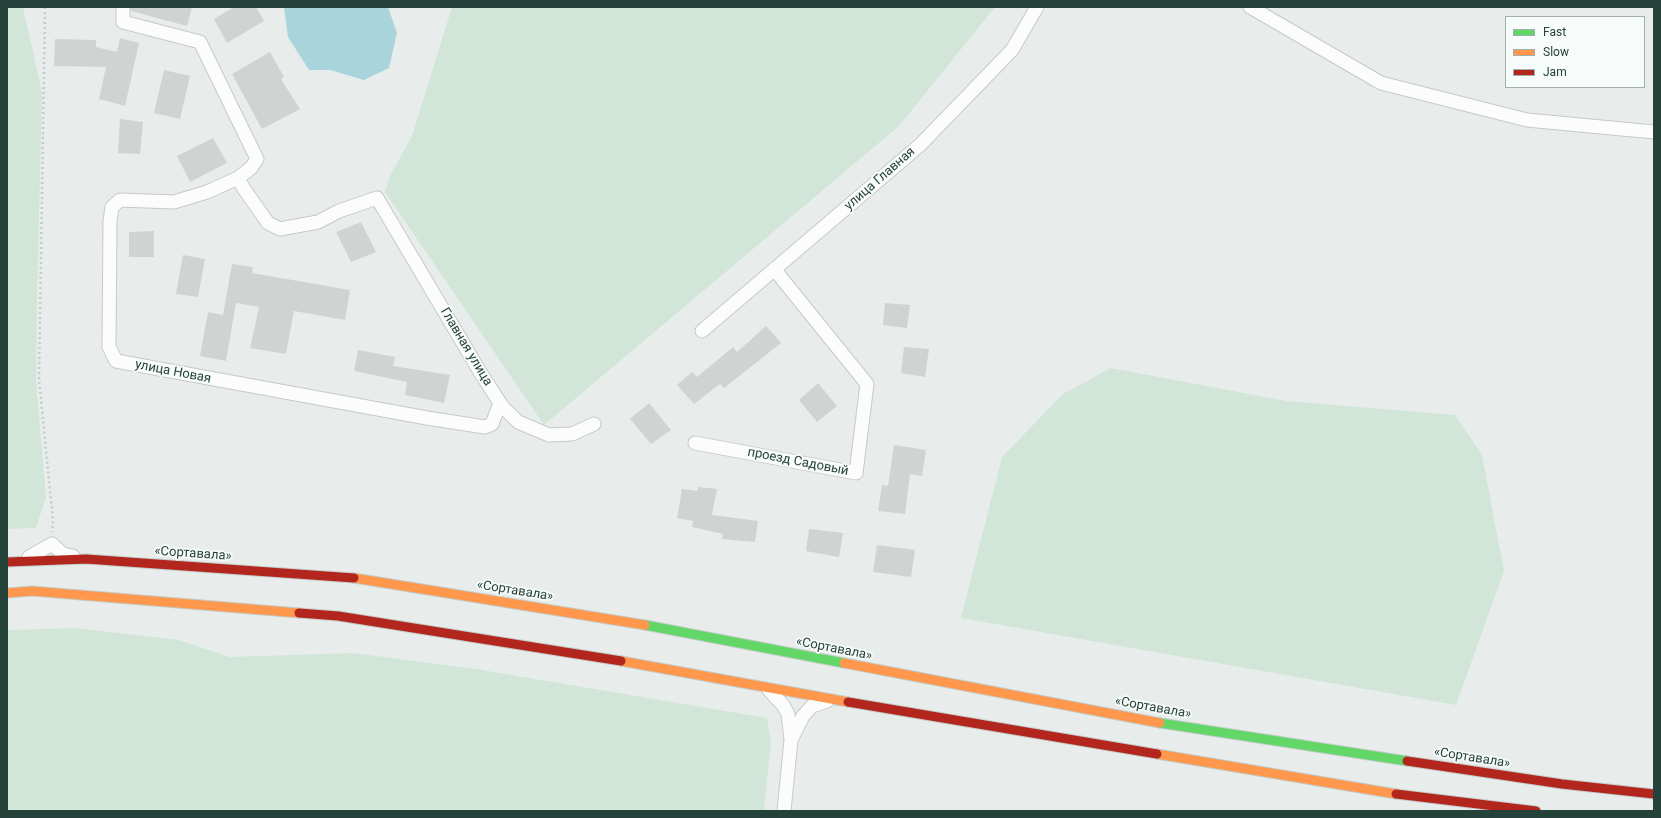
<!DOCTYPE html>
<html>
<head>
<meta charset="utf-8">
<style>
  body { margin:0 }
  #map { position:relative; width:1661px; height:818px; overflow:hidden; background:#e8edeb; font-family:Roboto,sans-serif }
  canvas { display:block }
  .frame { position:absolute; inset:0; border:8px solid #24423a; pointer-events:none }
  .legend { position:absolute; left:1505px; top:16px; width:140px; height:72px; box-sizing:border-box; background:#f7fbf9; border:1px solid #a3b1ad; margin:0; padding:5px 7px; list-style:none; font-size:12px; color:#24423a }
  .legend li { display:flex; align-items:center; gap:8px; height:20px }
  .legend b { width:20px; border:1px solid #a3b1ad }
</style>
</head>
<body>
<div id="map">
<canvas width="1661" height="818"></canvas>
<div class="frame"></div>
<ul class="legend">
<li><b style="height:5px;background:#63d668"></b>Fast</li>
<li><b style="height:5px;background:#ff974d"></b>Slow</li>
<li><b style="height:5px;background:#b3261e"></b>Jam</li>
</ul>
</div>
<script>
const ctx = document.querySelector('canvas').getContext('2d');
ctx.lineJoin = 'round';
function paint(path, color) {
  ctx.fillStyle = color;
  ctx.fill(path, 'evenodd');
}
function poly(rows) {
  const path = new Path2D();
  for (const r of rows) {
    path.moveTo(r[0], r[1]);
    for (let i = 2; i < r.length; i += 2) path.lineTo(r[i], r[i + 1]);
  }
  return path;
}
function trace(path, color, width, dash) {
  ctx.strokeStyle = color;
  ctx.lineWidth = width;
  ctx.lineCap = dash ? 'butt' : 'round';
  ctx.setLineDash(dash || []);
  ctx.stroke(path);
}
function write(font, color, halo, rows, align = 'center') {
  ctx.font = font + ' Roboto,sans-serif';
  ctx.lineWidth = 3.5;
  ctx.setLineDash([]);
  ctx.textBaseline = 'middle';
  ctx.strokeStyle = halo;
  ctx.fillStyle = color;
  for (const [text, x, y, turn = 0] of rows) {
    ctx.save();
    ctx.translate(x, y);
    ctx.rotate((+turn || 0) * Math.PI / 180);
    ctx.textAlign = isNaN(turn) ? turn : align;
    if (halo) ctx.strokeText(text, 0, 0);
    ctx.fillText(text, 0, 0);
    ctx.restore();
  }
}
paint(poly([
  [7,7,23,7,42,93,37,303,36,381,46,497,36,528,7,529],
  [452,7,995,7,899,126,544,425,385,192,390,176,412,136],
  [1111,368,1286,401,1455,415,1482,455,1504,571,1456,705,961,618,1002,457,1063,394],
  [75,628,179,640,229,657,353,653,476,669,767,718,771,742,764,811,7,811,7,630]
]), '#d1e6d8');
paint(poly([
  [284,7,388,7,397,33,389,68,364,80,330,70,309,70,288,37]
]), '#a9d4db');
paint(poly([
  [131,7,192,7,187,26,131,11],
  [234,7,256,7,264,21,227,43,214,19],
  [120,38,139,43,125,106,99,99,106,67,54,66,55,39,96,40,96,47,117,52],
  [270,52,284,77,281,79,300,109,262,129,232,74],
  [164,70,190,76,180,119,154,113],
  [120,119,143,122,140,154,118,153],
  [213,138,227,163,190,182,177,156],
  [361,222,376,252,351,262,336,232],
  [154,231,154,257,129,257,129,232],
  [183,255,205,259,198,297,176,294],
  [232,264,253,267,252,273,350,290,345,320,294,311,286,354,250,348,259,307,236,303,226,361,200,356,208,312,223,315],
  [885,303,910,305,907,328,883,325],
  [766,326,781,343,724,388,720,384,694,404,677,385,692,372,697,377,733,347,737,352],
  [904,347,929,349,925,377,901,373],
  [358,350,395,357,393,366,450,375,444,403,405,395,407,382,354,371],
  [818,383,837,406,817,422,799,400],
  [649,403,671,430,651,444,630,419],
  [894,445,926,450,922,476,910,474,905,514,878,511,882,485,888,486],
  [698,487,717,489,712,515,758,521,755,542,722,539,723,534,692,527,693,521,677,518,682,489,698,491],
  [809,529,843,533,839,557,806,551],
  [877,545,915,550,911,577,873,572]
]), '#cfd4d2');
const street = poly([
  [123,7,123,22,200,42,257,159,251,168,238,178],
  [1250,7,1381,83,1527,120,1654,132],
  [702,331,920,145,1012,50,1037,7],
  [500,403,492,424,485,427,427,418,116,361,109,347,110,221,112,207,120,200,174,202,207,192,238,178,244,189,268,223,280,229,318,222,339,211,377,198,480,372,500,403,503,407,518,422,549,435,572,434,594,424],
  [695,443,856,473,867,384,774,269],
  [29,557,52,544,63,554,73,556],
  [769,690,783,705,788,714,791,740,784,811],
  [791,740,803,716,812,706,827,701]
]);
const fast = poly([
  [645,625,844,663],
  [1160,723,1407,761]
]);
const slow = poly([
  [354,578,645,625],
  [7,593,32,591,299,613],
  [621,661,848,702],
  [844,663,1160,723],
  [1157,754,1396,794]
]);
const jam = poly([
  [7,562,86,559,354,578],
  [299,613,338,616,621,661],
  [848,702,1157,754],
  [1407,761,1562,784,1654,794],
  [1396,794,1536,811]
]);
trace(street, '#c5cac8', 15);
trace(fast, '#c3ccc9', 11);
trace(slow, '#c3ccc9', 11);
trace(jam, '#c3ccc9', 11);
trace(poly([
  [45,7,39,379,53,521,52,532]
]), '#c3ccca', 2.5, [2, 3]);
trace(street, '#fcfcfc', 13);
trace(fast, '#63d668', 9);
trace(slow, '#ff974d', 9);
trace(jam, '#b3261e', 9);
write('13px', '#24423a', '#f7fbf9', [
  ["улица Главная",880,179,-41],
  ["Главная улица",466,347,59],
  ["улица Новая",173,372,11],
  ["проезд Садовый",798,462,11],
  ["«Сортавала»",193,554,4],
  ["«Сортавала»",515,591,9],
  ["«Сортавала»",834,649,11],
  ["«Сортавала»",1153,708,10],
  ["«Сортавала»",1472,758,9]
]);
</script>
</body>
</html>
